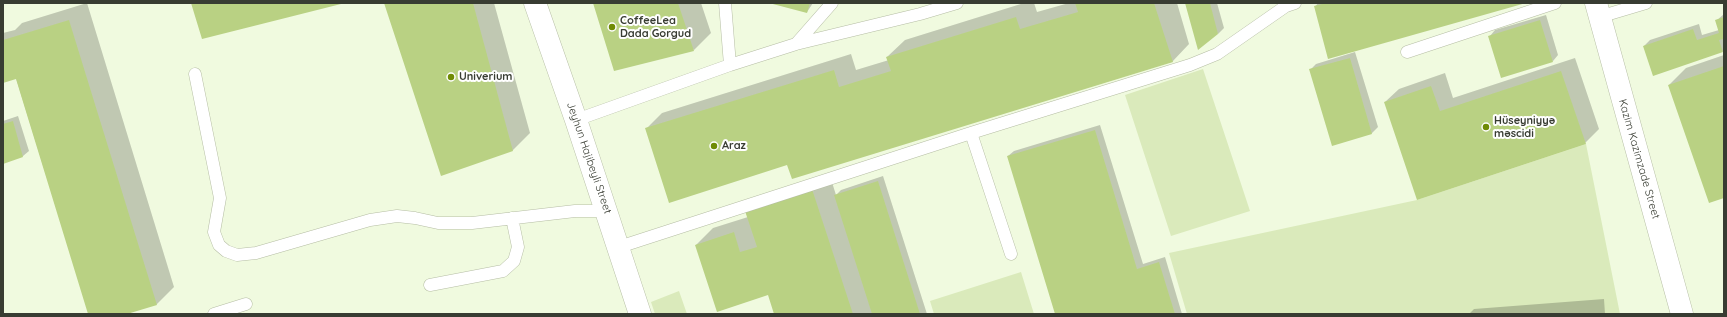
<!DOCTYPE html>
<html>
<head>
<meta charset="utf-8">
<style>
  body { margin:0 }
  #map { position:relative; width:1727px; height:317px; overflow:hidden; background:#f0fadf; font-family:Quicksand,sans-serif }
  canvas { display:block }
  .frame { position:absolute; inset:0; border:4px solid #383c32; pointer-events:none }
</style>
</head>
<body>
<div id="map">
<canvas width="1727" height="317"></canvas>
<div class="frame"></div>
</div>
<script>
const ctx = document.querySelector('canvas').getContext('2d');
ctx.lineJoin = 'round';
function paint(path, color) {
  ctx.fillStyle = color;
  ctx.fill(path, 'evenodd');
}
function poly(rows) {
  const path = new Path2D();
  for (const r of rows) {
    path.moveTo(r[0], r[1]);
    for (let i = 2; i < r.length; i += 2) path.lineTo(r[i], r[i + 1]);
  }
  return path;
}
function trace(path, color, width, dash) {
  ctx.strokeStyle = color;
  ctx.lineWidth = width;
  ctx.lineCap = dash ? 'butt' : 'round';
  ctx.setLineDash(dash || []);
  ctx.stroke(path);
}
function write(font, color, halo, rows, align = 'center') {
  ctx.font = font + ' Quicksand,sans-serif';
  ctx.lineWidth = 4;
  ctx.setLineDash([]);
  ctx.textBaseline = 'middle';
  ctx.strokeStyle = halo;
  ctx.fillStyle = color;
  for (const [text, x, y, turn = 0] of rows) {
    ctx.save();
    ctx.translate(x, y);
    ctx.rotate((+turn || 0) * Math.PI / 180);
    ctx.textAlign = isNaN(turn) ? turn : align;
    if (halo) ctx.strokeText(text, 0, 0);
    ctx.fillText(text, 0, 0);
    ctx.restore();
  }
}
paint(poly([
  [1203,69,1250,211,1171,236,1125,95],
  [1586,144,1620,314,1187,314,1169,253,1417,200],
  [1021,272,1034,314,934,314,930,301],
  [679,291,687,314,655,314,651,302]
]), '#daeabb');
paint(poly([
  [87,3,174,287,157,304,123,314,89,314,16,78,3,82,3,33,15,30,22,23],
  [385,3,494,3,530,133,513,150,442,175],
  [594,3,701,3,711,33,694,50],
  [771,3,813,3,807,12],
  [1024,3,1034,3,1037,12,1069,3,1177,3,1189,44,1172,62,788,163,646,129,662,113,851,54,856,70,889,60,887,57,905,40],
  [1186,3,1217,3,1224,28,1218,34],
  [1318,3,1524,3,1315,7],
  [1724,14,1723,51,1653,74,1644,46,1650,40,1699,24,1702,35,1719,30,1716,21],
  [1546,15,1558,55,1553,61,1490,36,1495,30],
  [1355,52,1378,127,1372,133,1333,145,1310,70,1316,64],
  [1724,55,1724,196,1669,85,1686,68],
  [1575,58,1599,129,1585,143,1385,102,1399,89,1445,73,1453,98],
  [18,116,29,151,23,156,3,162,3,121],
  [1100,125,1143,264,1165,257,1182,314,1056,314,1008,156,1014,151],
  [829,173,836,195,841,190,883,176,927,314,775,314,769,294,696,245,713,228,748,217],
  [1604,299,1605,314,1469,314,1474,309]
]), '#0003');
paint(poly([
  [191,3,341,3,341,4,202,39],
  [384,3,473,3,513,151,441,176],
  [593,3,678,3,694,51,614,71],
  [769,3,810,3,807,13],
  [1075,3,1154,3,1173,62,792,179,787,165,669,203,645,128,834,70,839,87,891,71,886,57,1016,17,1020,29,1078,12],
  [1185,3,1210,3,1218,34,1198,50],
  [1326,3,1526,3,1328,59,1314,6],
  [1724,17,1724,39,1719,40,1723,52,1653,76,1643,46,1693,29,1697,40,1719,33,1715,20],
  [69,20,157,305,127,314,88,314,16,79,3,83,3,40],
  [1540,20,1553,62,1501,78,1488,36],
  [1350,58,1372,134,1332,146,1309,69],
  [1724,66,1724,198,1709,203,1668,85],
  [1561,71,1586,144,1417,200,1384,102,1431,86,1440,111],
  [13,121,23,157,3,164,3,124],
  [1095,130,1137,269,1159,262,1175,314,1055,314,1007,156],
  [878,181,920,314,872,314,834,195],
  [812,189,853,314,774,314,768,295,717,312,695,245,734,232,740,252,757,247,745,211]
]), '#b9d183');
const lane = poly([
  [725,3,730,65],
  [1599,17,1646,3],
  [796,44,832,3],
  [1407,52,1555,3],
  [195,74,220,198,214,232,219,245,226,251,237,255,256,253,370,220,397,216,415,218,438,223,472,223,575,211,607,211],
  [576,120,730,65,796,44,920,14,957,3],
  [971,133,1011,254],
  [619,247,971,133,1190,65,1217,54,1286,6,1295,3],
  [430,285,503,271,514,261,518,247,512,218],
  [214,314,246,304]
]);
const secondary = poly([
  [535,3,576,120,640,314],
  [1596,3,1682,314]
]);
trace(lane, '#b5bda4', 13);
trace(secondary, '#b5bda4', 23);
trace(lane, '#fff', 12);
trace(secondary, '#fff', 22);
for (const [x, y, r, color] of [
  [612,27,4,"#6f8b05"],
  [451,77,4,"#6f8b05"],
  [1486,127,4,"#6f8b05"],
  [714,146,4,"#6f8b05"]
]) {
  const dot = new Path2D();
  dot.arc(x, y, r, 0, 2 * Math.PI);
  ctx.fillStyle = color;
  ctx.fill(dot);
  trace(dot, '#fff', 1.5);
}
write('bold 11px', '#383c32', '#fff', [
  ["CoffeeLea",620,21],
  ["Dada Gorgud",620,34],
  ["Univerium",459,77],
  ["Hüseyniyyə",1494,121],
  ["məscidi",1494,134],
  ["Araz",722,146]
], 'left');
write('11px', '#383c32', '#fff', [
  ["Jeyhun Hajibeyli Street",589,158,71],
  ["Kazim Kazimzade Street",1639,159,74]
]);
</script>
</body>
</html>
